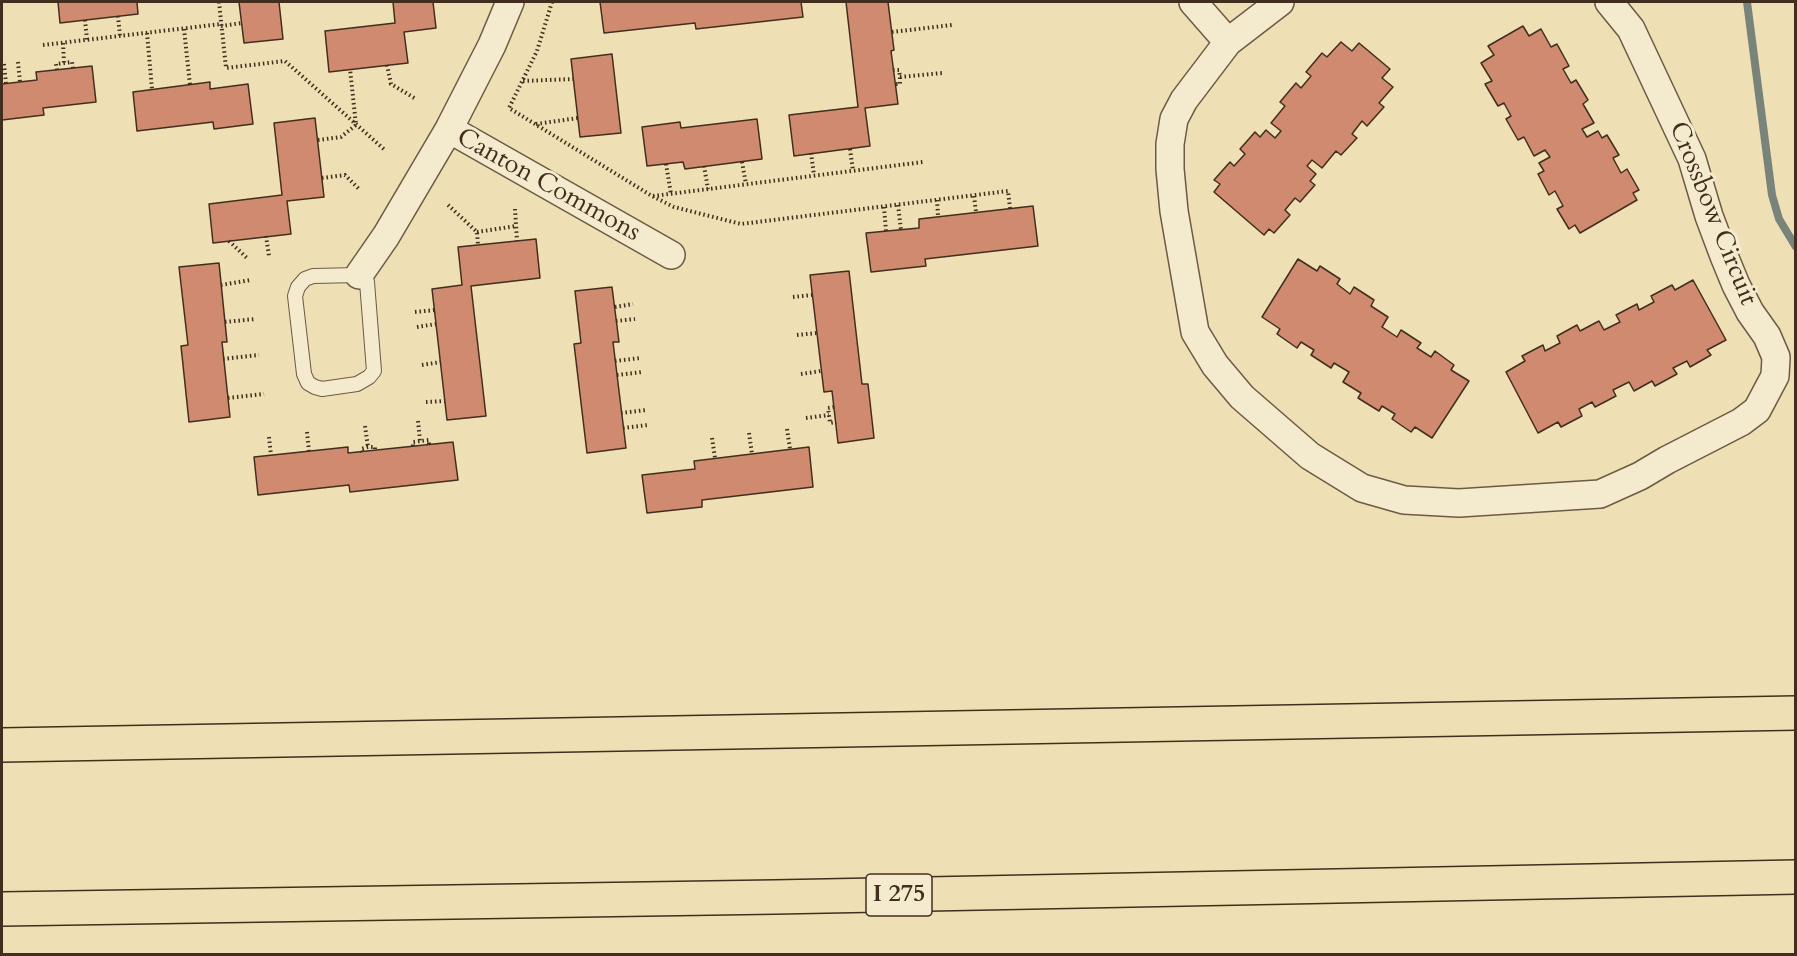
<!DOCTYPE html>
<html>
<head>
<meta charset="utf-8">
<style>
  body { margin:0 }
  #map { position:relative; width:1797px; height:956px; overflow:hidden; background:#eee0b4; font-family:Cardo,serif }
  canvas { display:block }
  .frame { position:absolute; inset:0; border:3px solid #412e1f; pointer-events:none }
</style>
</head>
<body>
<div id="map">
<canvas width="1797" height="956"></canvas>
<div class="frame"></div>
</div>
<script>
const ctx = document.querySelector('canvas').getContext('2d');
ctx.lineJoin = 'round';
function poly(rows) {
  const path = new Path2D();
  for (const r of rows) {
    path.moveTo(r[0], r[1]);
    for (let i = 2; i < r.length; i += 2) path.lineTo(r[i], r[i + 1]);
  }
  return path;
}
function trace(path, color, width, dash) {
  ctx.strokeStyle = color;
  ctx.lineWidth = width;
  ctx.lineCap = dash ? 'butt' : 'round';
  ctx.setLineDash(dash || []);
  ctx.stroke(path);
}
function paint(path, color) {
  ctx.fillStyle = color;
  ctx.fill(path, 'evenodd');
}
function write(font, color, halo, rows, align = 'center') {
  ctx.font = font + ' Cardo,serif';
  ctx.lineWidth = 6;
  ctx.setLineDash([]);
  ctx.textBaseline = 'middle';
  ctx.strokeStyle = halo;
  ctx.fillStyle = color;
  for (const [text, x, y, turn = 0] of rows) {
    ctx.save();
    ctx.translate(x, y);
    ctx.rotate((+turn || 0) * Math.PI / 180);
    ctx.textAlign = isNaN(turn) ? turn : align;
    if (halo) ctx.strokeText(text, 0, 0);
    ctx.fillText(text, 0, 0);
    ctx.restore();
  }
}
trace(poly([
  [1747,2,1772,195,1779,219,1796,247]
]), '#78837a', 8);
const building = poly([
  [58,2,137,2,138,14,60,23,58,2],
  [239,2,279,2,283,39,244,43,239,2],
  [393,2,433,2,436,28,404,32,408,63,329,72,325,31,395,23,393,2],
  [600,2,801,2,803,17,696,29,695,23,604,33,600,2],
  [846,2,888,2,894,50,891,51,898,104,865,108,870,146,794,156,789,115,858,107,846,2],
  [1523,26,1529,36,1541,29,1551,47,1557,44,1569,66,1563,69,1571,83,1576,80,1588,100,1583,104,1594,123,1582,129,1587,137,1598,131,1602,138,1607,135,1619,155,1613,158,1621,173,1627,169,1639,190,1633,193,1637,200,1580,233,1575,225,1569,229,1557,209,1563,206,1555,191,1549,195,1538,174,1544,171,1539,163,1550,157,1545,150,1534,156,1524,137,1518,140,1506,119,1511,116,1504,103,1498,106,1485,84,1492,81,1481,63,1494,55,1488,46,1523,26],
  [1341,42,1352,51,1359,43,1390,69,1382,78,1393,87,1379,103,1384,107,1367,126,1362,121,1352,134,1357,138,1341,155,1336,151,1322,168,1312,160,1307,166,1316,174,1310,181,1315,185,1300,202,1295,198,1285,210,1290,215,1274,233,1269,229,1264,235,1214,192,1220,184,1214,180,1230,162,1234,166,1245,154,1240,149,1255,132,1260,137,1266,130,1275,138,1281,131,1271,123,1285,106,1280,102,1296,83,1301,88,1311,76,1306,72,1322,53,1327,57,1341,42],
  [612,54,621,133,580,137,571,59,612,54],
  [92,66,96,102,43,108,44,115,2,120,2,84,37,80,36,72,92,66],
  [210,82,210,89,248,84,253,124,214,129,213,122,137,131,133,92,210,82],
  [315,118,324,197,287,201,291,234,213,243,209,204,282,195,274,123,315,118],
  [757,119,762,159,685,169,683,162,647,166,642,127,680,122,681,128,757,119],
  [1033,206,1038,246,925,259,926,266,871,272,866,233,919,228,919,219,1033,206],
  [536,239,540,278,471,286,486,416,447,420,432,289,462,285,458,247,536,239],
  [1298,259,1317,271,1320,266,1340,279,1337,284,1350,294,1354,287,1374,300,1371,306,1388,317,1382,327,1397,337,1401,330,1421,343,1417,348,1431,357,1435,351,1454,365,1451,370,1469,381,1432,438,1415,427,1411,432,1392,419,1395,414,1382,406,1379,411,1358,398,1361,393,1343,382,1349,372,1334,363,1331,368,1311,355,1314,350,1301,342,1297,348,1277,334,1280,329,1262,317,1298,259],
  [219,263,227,342,222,342,230,417,189,422,181,346,188,345,179,267,219,263],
  [849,271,862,384,868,384,874,438,838,443,832,391,824,392,810,275,849,271],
  [1693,280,1726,340,1707,350,1711,355,1690,367,1687,361,1673,368,1677,374,1655,386,1652,381,1634,391,1629,382,1613,390,1616,396,1595,407,1592,402,1579,409,1582,416,1561,427,1558,422,1538,433,1506,372,1525,361,1522,356,1543,345,1545,351,1560,343,1557,336,1577,325,1580,331,1599,321,1604,330,1620,322,1616,315,1637,304,1639,310,1654,302,1651,296,1672,285,1675,290,1693,280],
  [612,287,619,342,613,342,626,448,587,453,574,344,581,343,575,291,612,287],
  [453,442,458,480,350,492,349,485,258,495,254,457,348,447,348,453,453,442],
  [809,447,813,487,702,500,702,507,647,513,642,475,695,469,694,461,809,447]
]);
paint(building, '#d08a6f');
trace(building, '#412e1f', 1.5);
const lane = poly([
  [359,275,365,278,367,282,374,371,369,377,357,384,322,389,315,387,308,383,304,374,295,296,298,287,305,279,313,276,359,275]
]);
const street = poly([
  [1193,2,1228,42],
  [1280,2,1228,42,1184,100,1174,119,1170,144,1170,169,1174,211,1195,332,1215,365,1242,397,1310,456,1362,488,1404,500,1459,503,1600,494,1640,476,1667,460,1741,422,1757,410,1775,376,1776,357,1767,336,1750,312,1736,285,1724,256,1709,216,1692,159,1631,29,1609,2],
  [449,129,671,255],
  [359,275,386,236,449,129,492,45,510,2]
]);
const highway = poly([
  [2,745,1796,713],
  [2,909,775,897,1796,877]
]);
trace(lane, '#6c5a44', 16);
trace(street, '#6c5a44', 30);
trace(highway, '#412e1f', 36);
trace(poly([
  [219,2,226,68,285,61,385,150],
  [552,2,537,51,509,108,652,196,674,207,741,224,1008,191,1010,208],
  [118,16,120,36],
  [85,20,87,40],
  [221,26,242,23],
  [184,29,190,85],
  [892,32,952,25],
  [147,33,152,89],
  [63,43,64,63],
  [43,45,221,24],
  [18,62,20,82],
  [4,64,6,83],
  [387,65,391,84,416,99],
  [57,70,56,64,72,62,73,68],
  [893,70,899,70,900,77,900,84,895,84],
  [900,77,942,73],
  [523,81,573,79],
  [536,124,578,118],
  [318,140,341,137,356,125,350,69],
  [850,149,853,171],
  [811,153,814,175],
  [742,162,746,184],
  [666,164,671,194],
  [704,166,708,189],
  [322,178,345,175,360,190],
  [653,196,923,162],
  [974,196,976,212],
  [937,200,938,216],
  [448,205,477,232,478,245],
  [898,205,901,230],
  [884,207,886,231],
  [515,209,517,241],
  [477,232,516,226],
  [266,236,269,256],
  [229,241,247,258],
  [221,285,250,280],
  [793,297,812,295],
  [615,307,633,304],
  [415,312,435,310],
  [616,321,635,319],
  [225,322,255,319],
  [417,327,436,324],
  [797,335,817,333],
  [223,359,259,355],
  [615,361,640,358],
  [422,365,441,362],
  [801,374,821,371],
  [617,375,642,372],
  [228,398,264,394],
  [426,402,445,401],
  [834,407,828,408,830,423,836,422],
  [621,413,646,410],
  [806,418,829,415],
  [418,421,420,441],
  [365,426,368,447],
  [623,428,648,425],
  [787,429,790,449],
  [307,432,309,451],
  [749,433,752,454],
  [269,437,271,455],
  [712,438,715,458],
  [413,446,413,442,429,440,429,444],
  [362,452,361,449,368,447,375,447,375,450]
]), '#412e1f', 4, [1.5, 3]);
trace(lane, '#f4ebce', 14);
trace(street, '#f4ebce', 27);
trace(highway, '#eee0b4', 33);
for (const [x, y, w] of [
  [899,895,66]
]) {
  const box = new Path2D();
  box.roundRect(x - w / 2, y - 21, w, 42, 4.5);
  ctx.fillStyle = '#f4ebce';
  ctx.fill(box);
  trace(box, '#412e1f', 1.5);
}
write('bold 24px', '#412e1f', null, [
  ["I 275",899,895]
]);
write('26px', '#412e1f', '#f4ebce', [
  ["Canton Commons",548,186,29],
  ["Crossbow Circuit",1712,214,68]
]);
</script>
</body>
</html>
